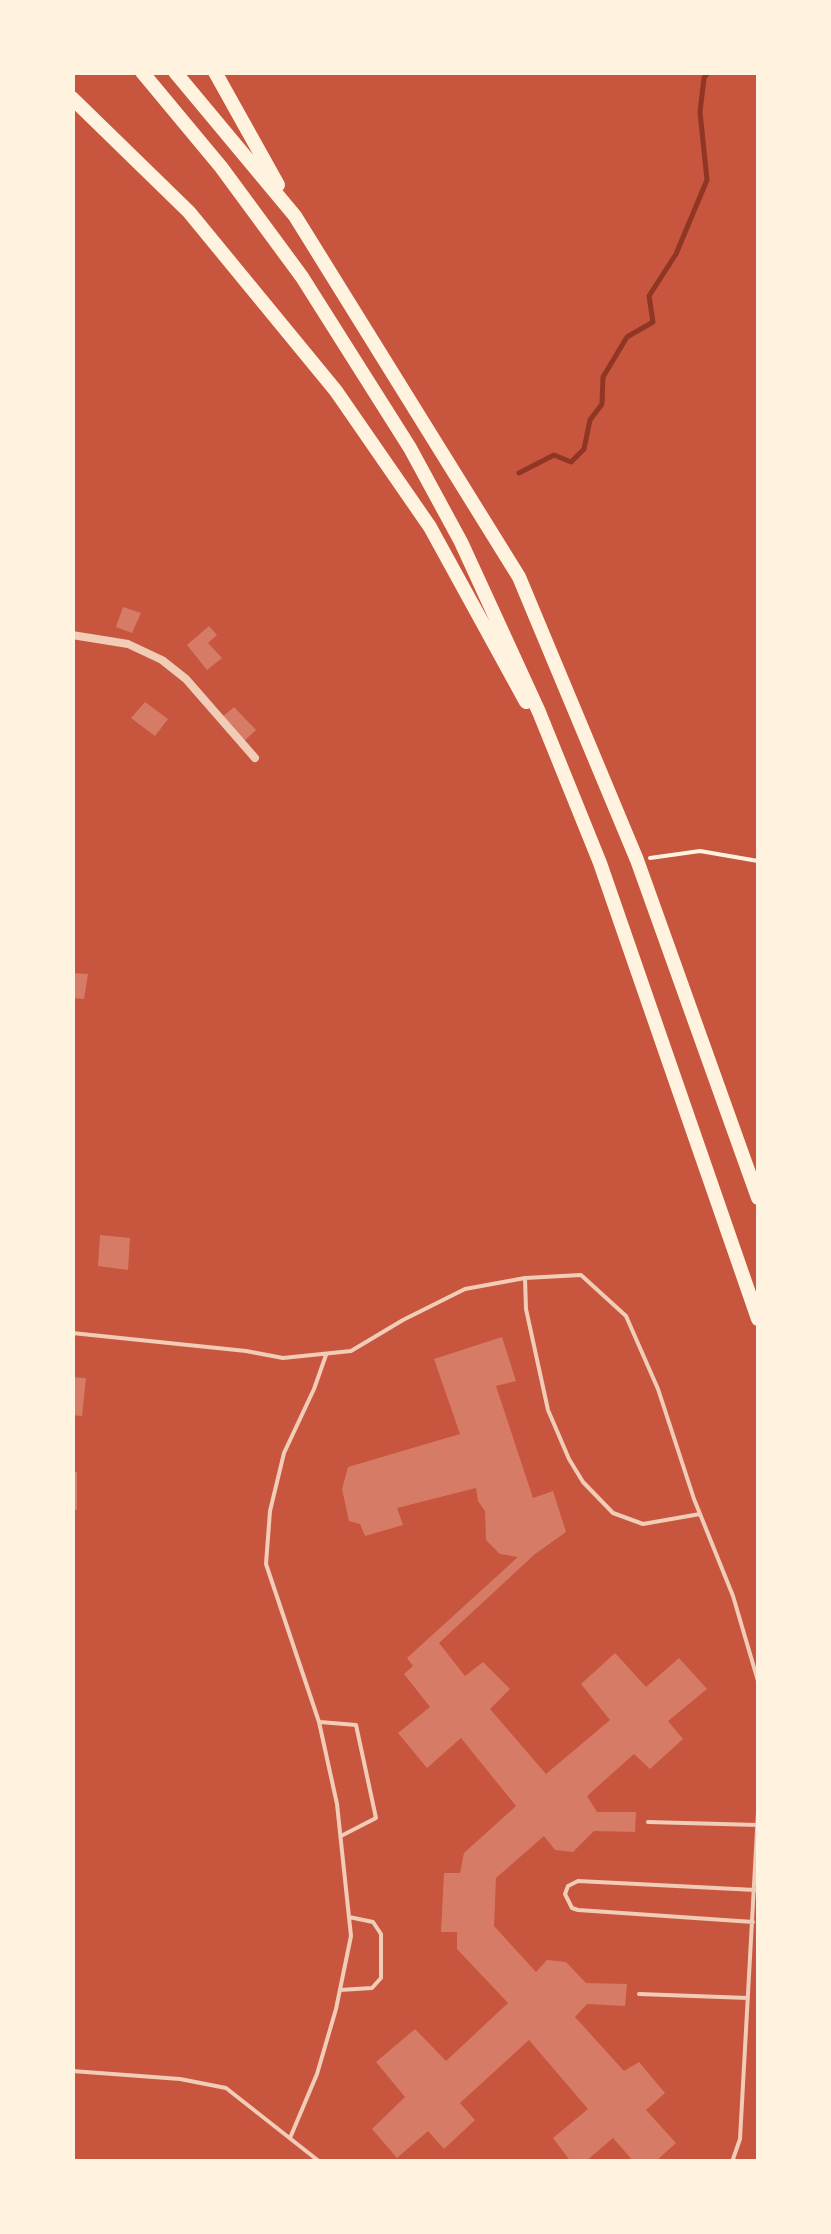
<!DOCTYPE html>
<html>
<head>
<meta charset="utf-8">
<style>
  body { margin:0 }
  #map { position:relative; width:831px; height:2234px; overflow:hidden; background:#c8553d; font-family:"Public Sans",sans-serif }
  canvas { display:block }
  .frame { position:absolute; inset:0; border:75px solid #fff3e0; pointer-events:none }
</style>
</head>
<body>
<div id="map">
<canvas width="831" height="2234"></canvas>
<div class="frame"></div>
</div>
<script>
const ctx = document.querySelector('canvas').getContext('2d');
ctx.lineJoin = 'round';
function poly(rows) {
  const path = new Path2D();
  for (const r of rows) {
    path.moveTo(r[0], r[1]);
    for (let i = 2; i < r.length; i += 2) path.lineTo(r[i], r[i + 1]);
  }
  return path;
}
function trace(path, color, width, dash) {
  ctx.strokeStyle = color;
  ctx.lineWidth = width;
  ctx.lineCap = dash ? 'butt' : 'round';
  ctx.setLineDash(dash || []);
  ctx.stroke(path);
}
function paint(path, color) {
  ctx.fillStyle = color;
  ctx.fill(path, 'evenodd');
}
trace(poly([
  [519,473,554,455,571,462,584,449,590,420,602,404,603,377,627,337,653,322,649,296,676,254,707,180,700,112,704,78,708,72]
]), '#8f3625', 5);
paint(poly([
  [123,607,141,613,132,633,116,627],
  [209,626,217,635,208,643,222,658,207,670,187,645],
  [145,702,168,719,155,736,131,718],
  [234,707,256,730,244,741,222,717],
  [72,973,88,974,84,999,72,998],
  [100,1235,130,1238,128,1270,98,1266],
  [502,1337,516,1381,496,1386,533,1498,553,1491,566,1532,535,1554,439,1643,465,1676,483,1662,510,1689,490,1709,546,1774,610,1720,581,1684,615,1653,646,1687,679,1658,707,1689,668,1721,683,1739,650,1769,634,1754,587,1796,597,1812,636,1812,635,1832,594,1831,573,1852,555,1850,544,1836,496,1878,494,1926,536,1972,547,1960,566,1962,586,1983,627,1984,625,2006,587,2004,575,2017,624,2071,639,2062,665,2093,646,2110,676,2143,655,2162,634,2162,613,2138,585,2162,571,2162,553,2138,588,2109,529,2040,460,2103,475,2120,444,2149,428,2131,397,2158,372,2129,405,2097,376,2062,415,2029,446,2061,508,2003,457,1949,457,1932,441,1932,444,1873,460,1873,464,1853,516,1806,461,1738,427,1768,398,1733,430,1707,404,1674,413,1666,407,1658,518,1557,500,1554,486,1540,485,1511,478,1501,476,1488,397,1508,403,1525,365,1536,360,1524,349,1521,342,1489,348,1467,460,1434,434,1359],
  [72,1377,86,1378,82,1416,72,1415],
  [72,1472,77,1472,77,1510,72,1509]
]), '#d67c66');
trace(poly([
  [650,858,700,851,758,861]
]), '#fff3e0', 4);
trace(poly([
  [525,1278,526,1309,548,1410,569,1459,583,1482,613,1513,643,1524,700,1514],
  [72,1333,246,1351,283,1358,351,1351,403,1320,465,1289,525,1278,581,1275,626,1316,658,1389,694,1499,733,1596,758,1681],
  [320,1722,356,1725,376,1818,341,1836],
  [648,1822,758,1825],
  [753,1922,578,1910,572,1908,565,1894,568,1886,578,1881,755,1890],
  [340,1990,372,1988,381,1978,381,1934,373,1922,349,1917],
  [639,1994,748,1998],
  [72,2071,180,2079,226,2088,320,2162],
  [290,2138,317,2074,336,2009,351,1936,337,1804,319,1722,266,1564,270,1511,284,1453,314,1389,326,1355],
  [732,2162,740,2139,758,1812]
]), '#f1ccb7', 4);
trace(poly([
  [72,635,128,644,162,660,186,679,255,758]
]), '#f1ccb7', 8);
trace(poly([
  [142,72,221,167,302,277,410,448,461,542,539,712,600,863,758,1319],
  [175,72,295,216,519,577,637,860,758,1198],
  [215,72,278,185],
  [72,98,189,212,336,391,430,527,526,702]
]), '#fff3e0', 14);
</script>
</body>
</html>
